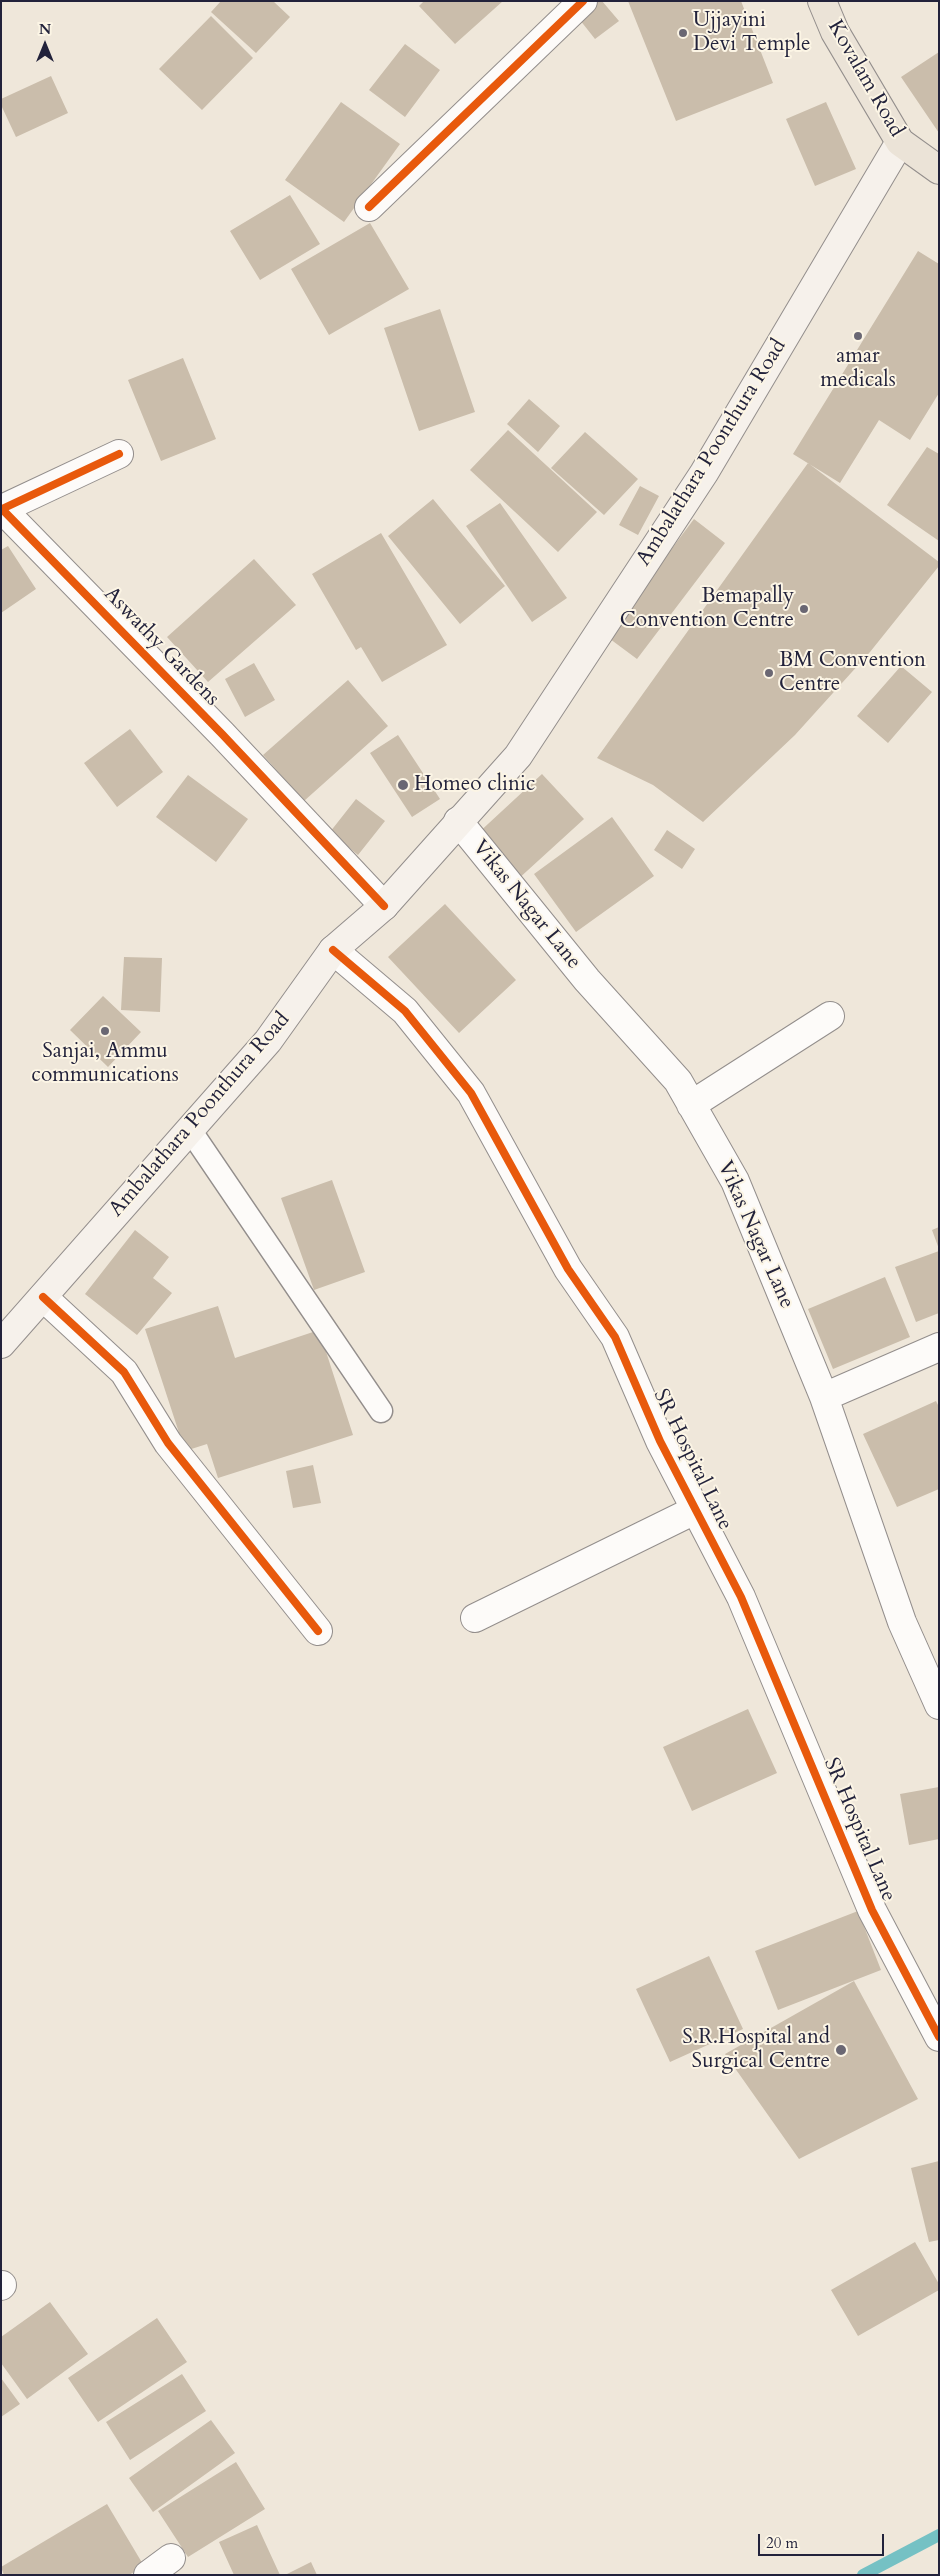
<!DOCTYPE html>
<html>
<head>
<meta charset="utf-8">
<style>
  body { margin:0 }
  #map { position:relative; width:940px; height:2576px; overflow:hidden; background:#efe7da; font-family:Cardo,serif }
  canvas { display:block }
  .frame { position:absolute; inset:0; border:2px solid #22223b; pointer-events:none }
  .north { position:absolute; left:20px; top:20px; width:50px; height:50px; -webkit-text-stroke:4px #fcf5e5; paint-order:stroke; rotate:0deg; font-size:14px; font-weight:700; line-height:20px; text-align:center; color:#22223b }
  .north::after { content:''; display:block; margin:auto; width:18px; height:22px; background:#22223b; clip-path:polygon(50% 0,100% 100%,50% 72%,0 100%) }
  .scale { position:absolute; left:758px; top:2534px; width:126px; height:22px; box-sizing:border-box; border:2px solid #22223b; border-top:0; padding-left:6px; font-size:15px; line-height:18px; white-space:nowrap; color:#22223b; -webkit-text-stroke:4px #fcf5e5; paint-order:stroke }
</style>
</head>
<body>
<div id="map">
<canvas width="940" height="2576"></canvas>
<div class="frame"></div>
<div class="north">N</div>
<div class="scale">20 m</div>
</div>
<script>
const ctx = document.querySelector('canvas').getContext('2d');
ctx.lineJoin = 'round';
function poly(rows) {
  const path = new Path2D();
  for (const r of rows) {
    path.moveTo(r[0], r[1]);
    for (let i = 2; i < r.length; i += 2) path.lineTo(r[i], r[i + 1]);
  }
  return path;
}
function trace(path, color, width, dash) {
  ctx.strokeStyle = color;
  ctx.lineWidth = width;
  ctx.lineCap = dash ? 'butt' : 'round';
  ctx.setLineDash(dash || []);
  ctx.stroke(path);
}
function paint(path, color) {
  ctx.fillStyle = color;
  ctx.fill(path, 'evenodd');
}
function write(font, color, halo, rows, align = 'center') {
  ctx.font = font + ' Cardo,serif';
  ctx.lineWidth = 4;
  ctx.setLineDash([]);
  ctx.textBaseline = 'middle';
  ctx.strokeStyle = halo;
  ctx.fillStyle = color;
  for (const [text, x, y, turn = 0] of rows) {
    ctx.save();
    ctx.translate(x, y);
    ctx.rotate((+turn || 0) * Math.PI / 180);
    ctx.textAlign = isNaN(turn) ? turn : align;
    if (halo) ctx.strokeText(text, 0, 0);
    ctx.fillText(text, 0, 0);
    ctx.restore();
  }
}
trace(poly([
  [863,2575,939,2535]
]), '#75c1c4', 12);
paint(poly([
  [221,1,273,1,290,17,256,53,211,12],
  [424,1,503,1,455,44,419,6],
  [594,1,602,1,619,21,595,39,576,15],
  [628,1,741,1,773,83,676,121],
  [211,16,253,58,202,110,159,69],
  [405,44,440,70,405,117,369,90],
  [939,52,939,133,901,77],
  [51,76,68,113,16,137,1,105,1,99],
  [341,102,400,144,344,222,285,180],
  [826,102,856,169,815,186,786,119],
  [290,195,320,244,260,280,230,231],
  [370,223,409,289,329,335,291,269],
  [918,251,939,264,939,393,910,440,879,420,840,483,793,454],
  [440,309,475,412,419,431,384,328],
  [183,358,216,439,161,461,128,380],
  [529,399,560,426,538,452,507,424],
  [508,430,597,512,558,552,470,470],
  [585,432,638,479,604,515,551,468],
  [927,447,939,454,939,541,887,505],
  [808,463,939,562,939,566,870,652,795,735,703,822,653,785,597,758],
  [640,486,659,496,638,535,619,525],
  [433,499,505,586,460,624,388,536],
  [500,503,567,598,532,622,466,526],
  [694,519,725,543,637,659,606,636],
  [381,533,447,645,382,682,361,647,356,650,312,574],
  [8,546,36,589,1,613,1,550],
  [254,559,296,605,208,682,167,637],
  [254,663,275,700,245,717,225,679],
  [901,666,932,692,888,743,857,716],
  [348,680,388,726,304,801,263,755],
  [130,729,163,772,117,807,84,763],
  [398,735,440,799,412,817,370,753],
  [542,774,584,819,516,881,475,836],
  [188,775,248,819,216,862,156,817],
  [356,799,385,821,358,855,330,832],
  [612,817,654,876,576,932,534,874],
  [667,830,695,849,682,869,654,850],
  [445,904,516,980,459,1033,388,957],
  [124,957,162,958,160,1012,121,1010],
  [103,996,141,1032,108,1067,70,1030],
  [332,1180,365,1272,314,1290,281,1198],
  [939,1227,939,1249,932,1230],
  [135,1230,169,1257,153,1278,172,1293,137,1335,85,1294],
  [939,1251,939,1313,916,1322,895,1267],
  [885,1277,910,1337,833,1369,808,1309],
  [218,1306,235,1358,319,1330,353,1435,218,1478,207,1444,185,1451,145,1329],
  [936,1401,939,1407,939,1489,897,1507,863,1434],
  [313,1465,321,1503,293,1508,286,1471],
  [748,1709,777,1773,692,1811,663,1747],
  [939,1787,939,1839,909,1845,900,1794],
  [858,1911,881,1970,778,2010,755,1951],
  [709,1956,743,2029,670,2062,636,1989],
  [854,1981,918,2099,799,2159,725,2054],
  [939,2161,939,2240,929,2242,911,2168],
  [915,2242,939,2284,939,2290,858,2336,831,2290],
  [50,2302,88,2354,27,2399,1,2363,1,2337],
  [157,2318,187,2362,98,2422,68,2378],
  [182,2374,206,2411,130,2460,106,2422],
  [1,2378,20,2404,1,2417],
  [211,2420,235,2453,153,2512,129,2478],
  [236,2462,265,2509,188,2557,158,2511],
  [107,2504,144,2566,129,2575,4,2575,1,2567],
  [257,2525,280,2575,234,2575,219,2542],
  [311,2562,317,2575,285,2575]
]), '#cabdab');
const lane = poly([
  [190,1130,381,1411]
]);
const street = poly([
  [369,207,583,1],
  [119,454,2,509,222,734,384,906],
  [458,821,587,980,678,1081,735,1181,824,1397,939,1347],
  [333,950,405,1011,471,1093,568,1269,615,1337,660,1441,741,1597,872,1910,939,2037],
  [691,1105,830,1016],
  [43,1297,124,1372,168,1443,318,1631],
  [824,1397,902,1622,939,1705],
  [475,1618,695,1510],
  [1,2286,2,2285],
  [148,2575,171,2558]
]);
const secondary = poly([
  [1,1344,268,1041,333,950,384,906,518,756,704,473,900,142]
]);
const primary = poly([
  [822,1,835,32,900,142,939,170]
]);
trace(lane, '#938e8c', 25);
trace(street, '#938e8c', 30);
trace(secondary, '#938e8c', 30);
trace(primary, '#938e8c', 30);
trace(lane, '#fdfbf9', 22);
trace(street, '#fdfbf9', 28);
trace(secondary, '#f6f1eb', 28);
trace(primary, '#ebe3d7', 28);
trace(poly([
  [369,207,583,1],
  [119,454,2,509,222,734,384,906],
  [333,950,405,1011,471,1093,568,1269,615,1337,660,1441,741,1597,872,1910,939,2037],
  [43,1297,124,1372,168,1443,318,1631]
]), '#e8590c', 8);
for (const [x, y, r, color] of [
  [683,33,5,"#6a6773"],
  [858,336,5,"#6a6773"],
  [804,609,5,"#6a6773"],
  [769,673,5,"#6a6773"],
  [403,785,6,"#6a6773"],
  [105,1031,5,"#6a6773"],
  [841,2050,6,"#6a6773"]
]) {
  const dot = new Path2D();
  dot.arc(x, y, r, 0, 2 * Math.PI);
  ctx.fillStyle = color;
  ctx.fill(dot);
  trace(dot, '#fcf5e5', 2);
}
write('21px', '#22223b', '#fcf5e5', [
  ["Ujjayini",693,21],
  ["Devi Temple",693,45],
  ["amar",858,357,"center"],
  ["medicals",858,381,"center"],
  ["Bemapally",794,597,"right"],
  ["Convention Centre",794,621,"right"],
  ["BM Convention",779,661],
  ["Centre",779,685],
  ["Homeo clinic",414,785],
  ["Sanjai, Ammu",105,1052,"center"],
  ["communications",105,1076,"center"],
  ["S.R.Hospital and",830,2038,"right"],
  ["Surgical Centre",830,2062,"right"]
], 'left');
write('21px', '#22223b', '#fcf5e5', [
  ["Kovalam Road",865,79,60],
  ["Ambalathara Poonthura Road",712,453,-58],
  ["Aswathy Gardens",161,647,46],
  ["Vikas Nagar Lane",526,905,51],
  ["Ambalathara Poonthura Road",200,1115,-49],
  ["Vikas Nagar Lane",755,1235,66],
  ["SR Hospital Lane",692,1460,64],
  ["SR Hospital Lane",859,1830,67]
]);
</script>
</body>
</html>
